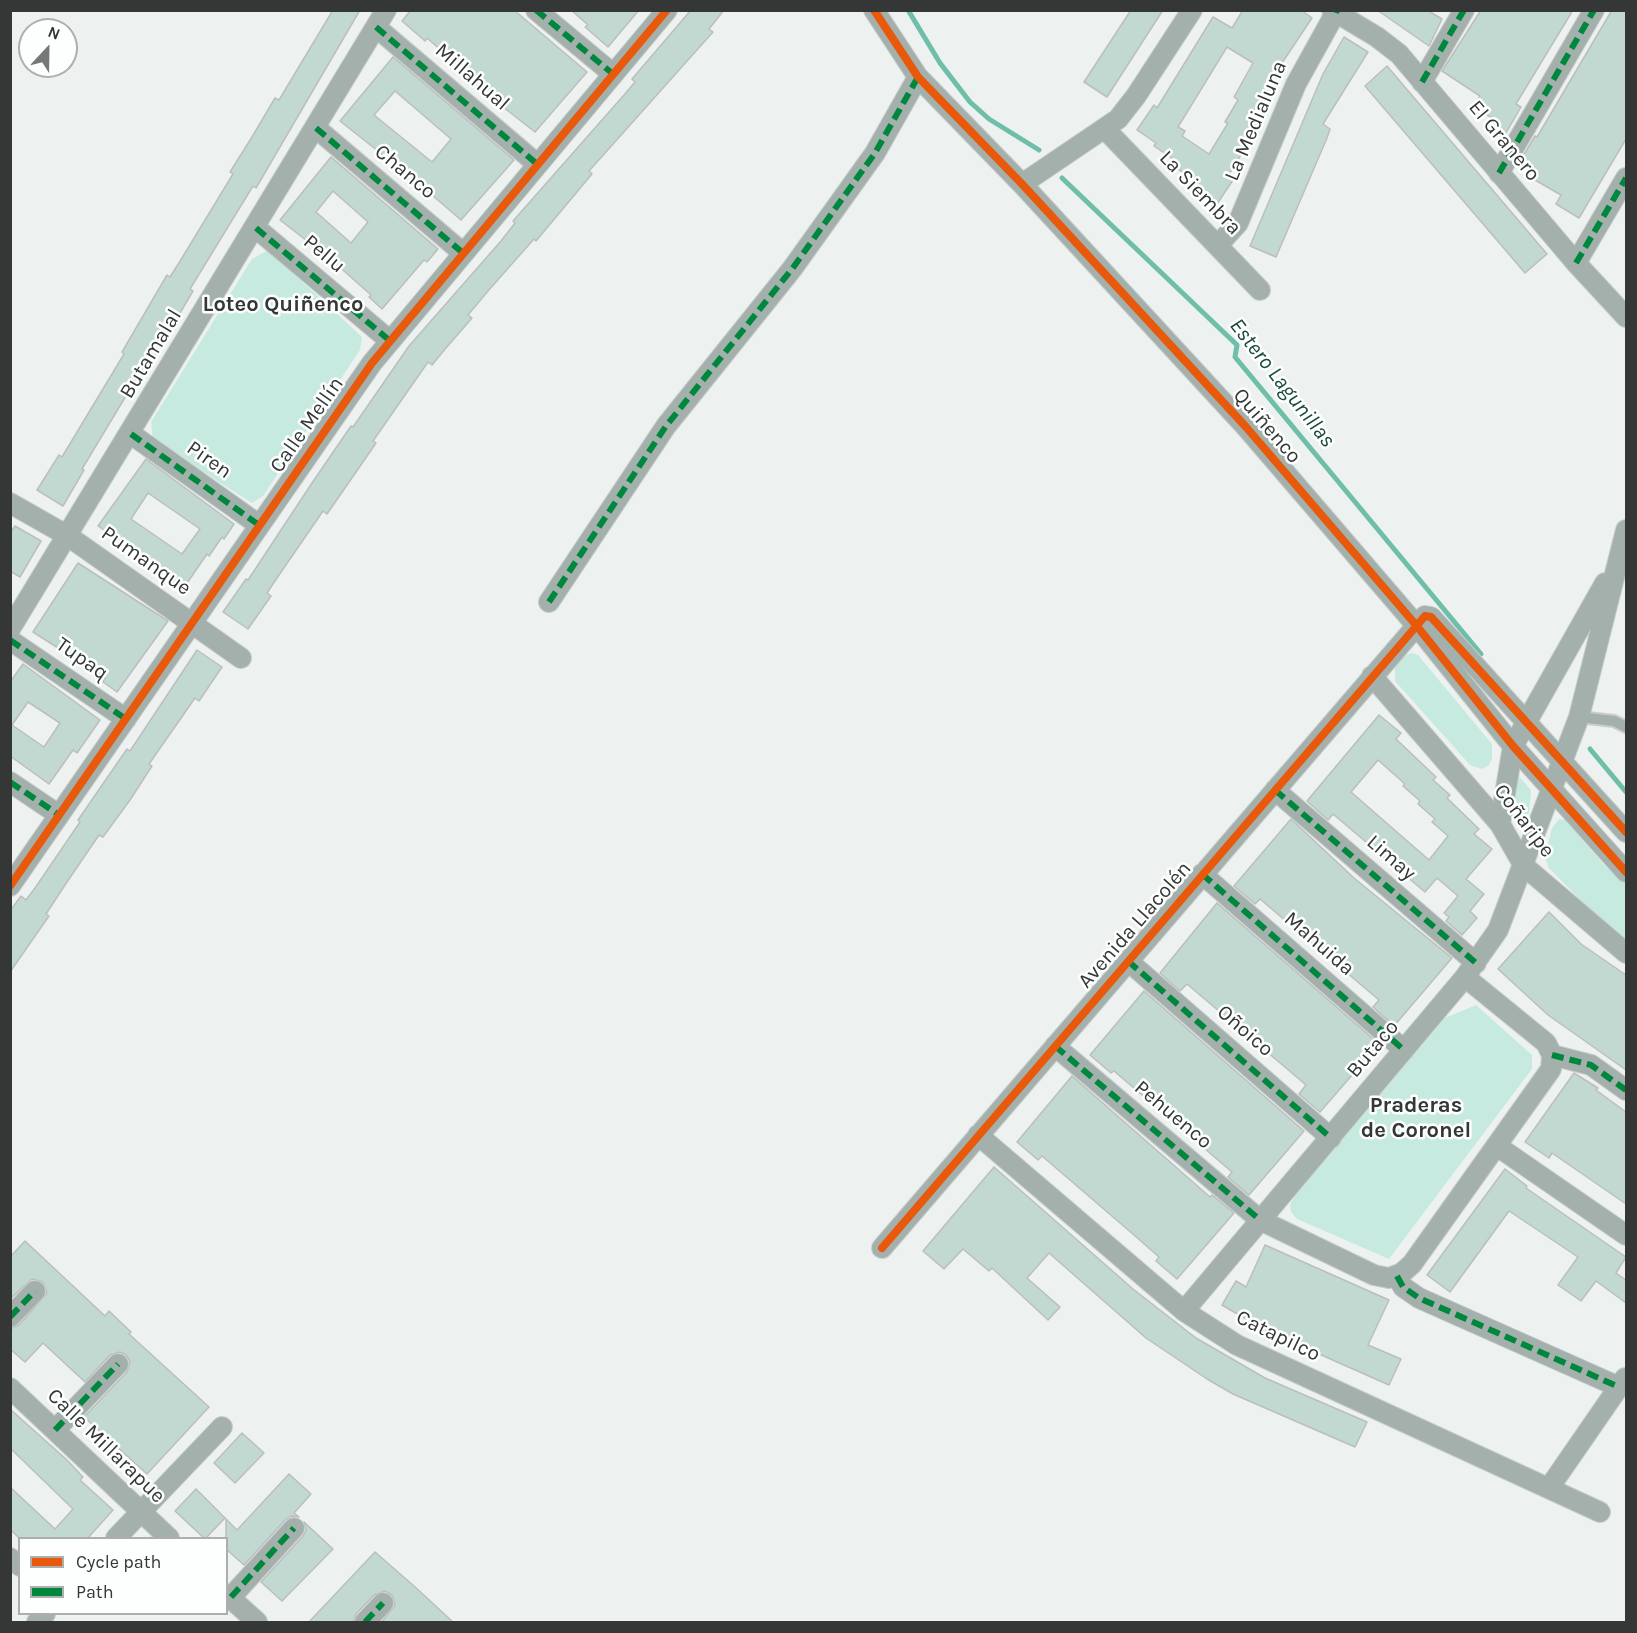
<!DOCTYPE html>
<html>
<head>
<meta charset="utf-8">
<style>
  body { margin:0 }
  #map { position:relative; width:1637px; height:1633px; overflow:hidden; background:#edf2f0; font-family:Karla,sans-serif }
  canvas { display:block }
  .frame { position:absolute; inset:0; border:12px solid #343736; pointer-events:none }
  .legend { position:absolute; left:18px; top:1537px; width:210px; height:78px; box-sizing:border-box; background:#fdfffe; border:2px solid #adafae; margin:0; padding:8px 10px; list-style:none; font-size:18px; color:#343736 }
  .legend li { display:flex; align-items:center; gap:12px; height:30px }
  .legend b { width:30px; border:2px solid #adafae }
  .north { position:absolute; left:18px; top:18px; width:60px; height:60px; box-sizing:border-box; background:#fdfffe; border:2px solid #adafae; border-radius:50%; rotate:22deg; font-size:16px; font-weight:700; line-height:24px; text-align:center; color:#343736 }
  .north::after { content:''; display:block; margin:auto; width:21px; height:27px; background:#757877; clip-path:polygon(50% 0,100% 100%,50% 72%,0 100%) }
</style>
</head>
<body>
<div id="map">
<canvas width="1637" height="1633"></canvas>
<div class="frame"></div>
<ul class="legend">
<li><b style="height:8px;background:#e8590c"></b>Cycle path</li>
<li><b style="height:8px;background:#00873e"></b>Path</li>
</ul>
<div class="north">N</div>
</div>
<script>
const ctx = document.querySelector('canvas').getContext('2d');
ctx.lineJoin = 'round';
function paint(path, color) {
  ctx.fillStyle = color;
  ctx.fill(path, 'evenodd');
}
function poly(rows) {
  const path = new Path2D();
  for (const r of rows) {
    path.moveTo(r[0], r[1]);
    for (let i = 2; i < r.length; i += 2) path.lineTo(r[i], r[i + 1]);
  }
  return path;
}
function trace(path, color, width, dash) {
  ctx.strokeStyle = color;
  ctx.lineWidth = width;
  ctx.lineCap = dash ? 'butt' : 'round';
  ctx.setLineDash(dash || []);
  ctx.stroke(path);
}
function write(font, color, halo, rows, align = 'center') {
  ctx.font = font + ' Karla,sans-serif';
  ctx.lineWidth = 5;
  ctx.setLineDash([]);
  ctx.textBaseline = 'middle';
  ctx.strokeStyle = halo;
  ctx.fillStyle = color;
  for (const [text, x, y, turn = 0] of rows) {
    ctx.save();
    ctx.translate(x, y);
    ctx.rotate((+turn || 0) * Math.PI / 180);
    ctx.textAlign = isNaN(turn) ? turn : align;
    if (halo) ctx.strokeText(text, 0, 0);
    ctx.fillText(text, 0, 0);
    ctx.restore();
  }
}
paint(poly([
  [268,250,362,337,360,350,263,496,252,503,153,440,151,422,252,259],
  [1411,653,1418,655,1492,744,1492,759,1489,765,1482,769,1470,765,1395,681,1395,667,1402,657],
  [1515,772,1531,790,1529,814,1524,816,1515,810],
  [1559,819,1565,820,1606,867,1626,884,1626,939,1589,909,1549,868,1545,857,1552,828],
  [1476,1005,1532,1055,1532,1069,1389,1259,1297,1219,1291,1212,1290,1204,1297,1193,1445,1018]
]), '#c6eadf');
trace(poly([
  [908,10,940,63,970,102,989,119,1039,150],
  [1062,178,1237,345,1235,357,1481,654],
  [1590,749,1626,792]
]), '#6ebea9', 5);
const building = poly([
  [333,10,360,10,256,188,253,186,190,289,193,291,157,352,147,367,144,366,82,469,84,470,63,506,37,490,59,455,62,457,124,354,122,352,167,275,170,277,182,258,233,174,230,172,252,137,275,98,279,100,333,10],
  [411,10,514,10,587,72,535,132,480,89,467,77,469,75,427,38,425,41,402,21,411,10],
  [571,10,639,10,608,47,585,27,588,25,571,10],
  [691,10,724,10,709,29,713,32,589,171,592,174,536,241,534,239,488,291,468,315,472,318,446,348,432,365,428,362,373,441,376,443,354,475,327,514,323,511,279,575,267,593,271,596,248,629,223,612,246,579,248,580,312,483,351,426,353,427,409,346,501,241,515,223,513,221,624,95,635,82,632,79,691,10],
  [1131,10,1163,10,1107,97,1084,82,1131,10],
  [1243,10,1301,10,1312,18,1274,75,1277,76,1254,117,1259,120,1247,138,1250,140,1228,176,1233,180,1217,204,1186,181,1189,176,1170,164,1173,159,1154,146,1156,143,1137,130,1154,105,1157,108,1213,17,1232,28,1243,10],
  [1227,47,1253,63,1234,97,1238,100,1225,122,1228,123,1209,154,1182,136,1185,131,1178,127,1227,47],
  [1377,10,1427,10,1442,19,1429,46,1377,10],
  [1481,10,1573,10,1516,104,1521,107,1506,133,1491,124,1494,119,1473,107,1480,96,1442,71,1481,10],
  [1612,10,1626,10,1626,139,1579,218,1556,204,1561,195,1535,180,1539,173,1520,161,1535,136,1537,137,1612,10],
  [1344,37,1368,52,1323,124,1330,129,1327,138,1276,257,1250,246,1323,74,1344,37],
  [393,57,514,160,461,220,425,189,422,193,391,166,393,163,340,121,393,57],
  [395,91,451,139,432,162,374,115,395,91],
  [1387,66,1547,254,1525,273,1365,86,1387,66],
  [331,157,438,249,427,262,424,260,382,309,369,297,371,295,334,262,280,220,331,157],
  [333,191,368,222,351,243,316,212,333,191],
  [146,459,234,524,224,539,222,537,209,556,207,554,183,589,169,579,171,575,98,526,146,459],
  [148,493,200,529,182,554,131,519,148,493],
  [15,526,41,541,20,577,10,571,10,533,15,526],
  [78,563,168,621,117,692,103,682,105,678,33,632,78,563],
  [197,650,222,667,199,701,195,698,149,764,152,766,130,800,103,837,99,835,67,882,46,914,49,916,10,972,10,911,21,896,26,900,35,888,80,822,78,820,127,749,130,751,197,650],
  [23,664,100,720,77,753,73,750,49,784,10,756,10,682,23,664],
  [28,702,60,723,44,747,12,725,28,702],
  [1379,715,1401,733,1396,739,1436,777,1433,780,1450,795,1447,798,1479,829,1474,834,1492,849,1466,879,1484,894,1470,911,1477,918,1462,935,1446,921,1449,917,1444,913,1458,896,1437,878,1425,892,1333,814,1328,820,1307,801,1379,715],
  [1378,760,1405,784,1403,786,1420,801,1418,804,1435,819,1432,822,1448,836,1429,860,1351,792,1378,760],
  [1291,819,1354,878,1452,958,1394,1026,1373,1007,1379,1000,1260,899,1255,904,1234,886,1291,819],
  [1217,903,1379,1044,1320,1112,1299,1094,1306,1085,1187,984,1180,991,1160,973,1217,903],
  [1549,912,1581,944,1626,975,1626,1070,1548,1015,1498,969,1549,912],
  [1144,991,1304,1131,1249,1195,1228,1177,1232,1172,1114,1071,1111,1073,1090,1055,1144,991],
  [1574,1073,1598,1088,1596,1090,1626,1112,1626,1204,1552,1153,1549,1158,1525,1142,1574,1073],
  [1072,1076,1210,1197,1212,1195,1234,1213,1177,1279,1156,1261,1159,1257,1134,1235,1042,1156,1038,1160,1017,1142,1072,1076],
  [994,1167,1133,1289,1196,1338,1265,1378,1367,1422,1355,1447,1233,1394,1207,1379,1146,1338,1049,1253,1027,1278,1060,1307,1048,1320,992,1268,989,1271,963,1249,944,1269,923,1251,994,1167],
  [1505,1169,1527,1186,1526,1188,1626,1257,1616,1273,1626,1280,1626,1303,1596,1281,1581,1301,1558,1285,1578,1257,1509,1211,1450,1292,1427,1275,1505,1169],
  [25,1241,105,1316,109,1311,131,1332,129,1334,209,1407,147,1474,84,1417,127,1372,130,1361,126,1355,120,1352,110,1355,85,1382,43,1343,25,1362,10,1349,10,1329,19,1325,47,1293,43,1282,32,1279,10,1299,10,1257,25,1241],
  [1265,1245,1389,1300,1368,1345,1401,1359,1389,1385,1265,1330,1222,1305,1236,1281,1246,1287,1265,1245],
  [10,1409,67,1460,83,1477,80,1480,113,1510,87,1539,20,1539,10,1529,10,1487,55,1529,73,1509,10,1448,10,1409],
  [242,1433,264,1453,235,1483,214,1463,242,1433],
  [289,1474,311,1494,294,1513,299,1517,291,1516,285,1520,244,1565,226,1549,226,1519,237,1530,289,1474],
  [196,1489,225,1518,205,1539,175,1511,196,1489],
  [304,1522,333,1549,282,1601,261,1582,303,1536,306,1530,304,1522],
  [375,1552,414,1586,454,1623,381,1623,395,1605,392,1595,385,1591,374,1595,356,1614,353,1623,308,1623,375,1552]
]);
paint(building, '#c2d9d2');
trace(building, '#bbbebd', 1.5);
const lane = poly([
  [1579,717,1614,721,1626,727]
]);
const street = poly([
  [536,10,613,74],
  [874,10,918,77,1022,184,1246,427,1416,625,1513,746,1626,872],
  [1332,10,1377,37,1399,54,1576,263,1626,317],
  [376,27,537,164],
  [1422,82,1464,10],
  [316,128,463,253],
  [1105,129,1260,290],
  [1499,173,1594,10],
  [1022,184,1118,119,1136,96,1192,10],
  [256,228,389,340],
  [1218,245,1238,223,1296,84,1337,10],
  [1576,263,1626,178],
  [131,434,259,525],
  [10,503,68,536,241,658],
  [549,602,666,426,792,269,875,153,918,77],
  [10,629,386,10],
  [10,640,126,719],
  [1372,676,1500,824,1524,866,1626,953],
  [10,782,59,815],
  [1275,790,1476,963],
  [1500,824,1513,746,1605,583],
  [1202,874,1404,1050],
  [10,886,372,363,667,10],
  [1128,961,1331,1138],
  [1055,1046,1260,1220,1374,1275,1389,1278,1402,1273,1412,1264,1551,1069,1552,1055,1546,1043,1465,977],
  [1552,1055,1591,1065,1626,1090],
  [978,1135,1184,1311,1237,1345,1600,1512],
  [1497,1146,1626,1235],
  [882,1248,1425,616,1431,617,1626,832],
  [1397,1276,1403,1287,1419,1298,1619,1387],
  [1184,1311,1465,977,1498,930,1579,717,1626,530],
  [10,1317,35,1291],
  [10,1388,169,1538],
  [55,1430,118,1364],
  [1549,1488,1625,1378],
  [116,1538,222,1427],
  [10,1558,20,1566],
  [226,1594,257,1622],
  [231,1597,294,1528],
  [37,1622,45,1614],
  [365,1622,383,1603]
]);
trace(lane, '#c9cccb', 14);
trace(street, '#c9cccb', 22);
trace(lane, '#a3b0ab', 10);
trace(street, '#a3b0ab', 20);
trace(poly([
  [536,10,613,74],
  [1336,13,1337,10],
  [376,27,537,164],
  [1422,82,1464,10],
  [316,128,463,253],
  [1499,173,1594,10],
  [256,228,389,340],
  [1576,263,1626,178],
  [131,434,259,525],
  [549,602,666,426,792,269,875,153,918,77],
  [10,640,126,719],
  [10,782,59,815],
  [1275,790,1476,963],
  [1202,874,1404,1050],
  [1128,961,1331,1138],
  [1055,1046,1260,1220],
  [1552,1055,1591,1065,1626,1090],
  [1397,1276,1403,1287,1419,1298,1619,1387],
  [10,1317,35,1291],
  [55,1430,118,1364],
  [231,1597,294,1528],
  [365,1622,383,1603]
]), '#00873e', 6, [12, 6]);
trace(poly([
  [874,10,918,77,1022,184,1246,427,1416,625,1513,746,1626,872],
  [10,886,372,363,667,10],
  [882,1248,1425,616,1431,617,1626,832]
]), '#e8590c', 8);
write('21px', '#343736', '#fdfffe', [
  ["Millahual",472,77,41],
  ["La Medialuna",1256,121,-67],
  ["El Granero",1504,141,50],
  ["Chanco",405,172,40],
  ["La Siembra",1200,193,46],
  ["Pellu",324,254,40],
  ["Butamalal",151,354,-59],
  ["Calle Mellín",307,425,-55],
  ["Quiñenco",1267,426,49],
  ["Piren",209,460,35],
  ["Pumanque",146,561,35],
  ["Tupaq",82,659,35],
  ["Coñaripe",1524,821,53],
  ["Limay",1391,858,41],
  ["Avenida Llacolén",1135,925,-49],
  ["Mahuida",1319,944,41],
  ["Oñoico",1245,1031,41],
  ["Butaco",1373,1049,-50],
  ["Pehuenco",1173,1115,40],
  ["Catapilco",1278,1336,26],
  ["Calle Millarapue",106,1446,44]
]);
write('bold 22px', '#343736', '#fdfffe', [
  ["Loteo Quiñenco",283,305],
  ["Praderas",1416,1106],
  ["de Coronel",1416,1131]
]);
write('italic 22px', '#1a483c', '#fdfffe', [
  ["Estero Lagunillas",1282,383,52]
]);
</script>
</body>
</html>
